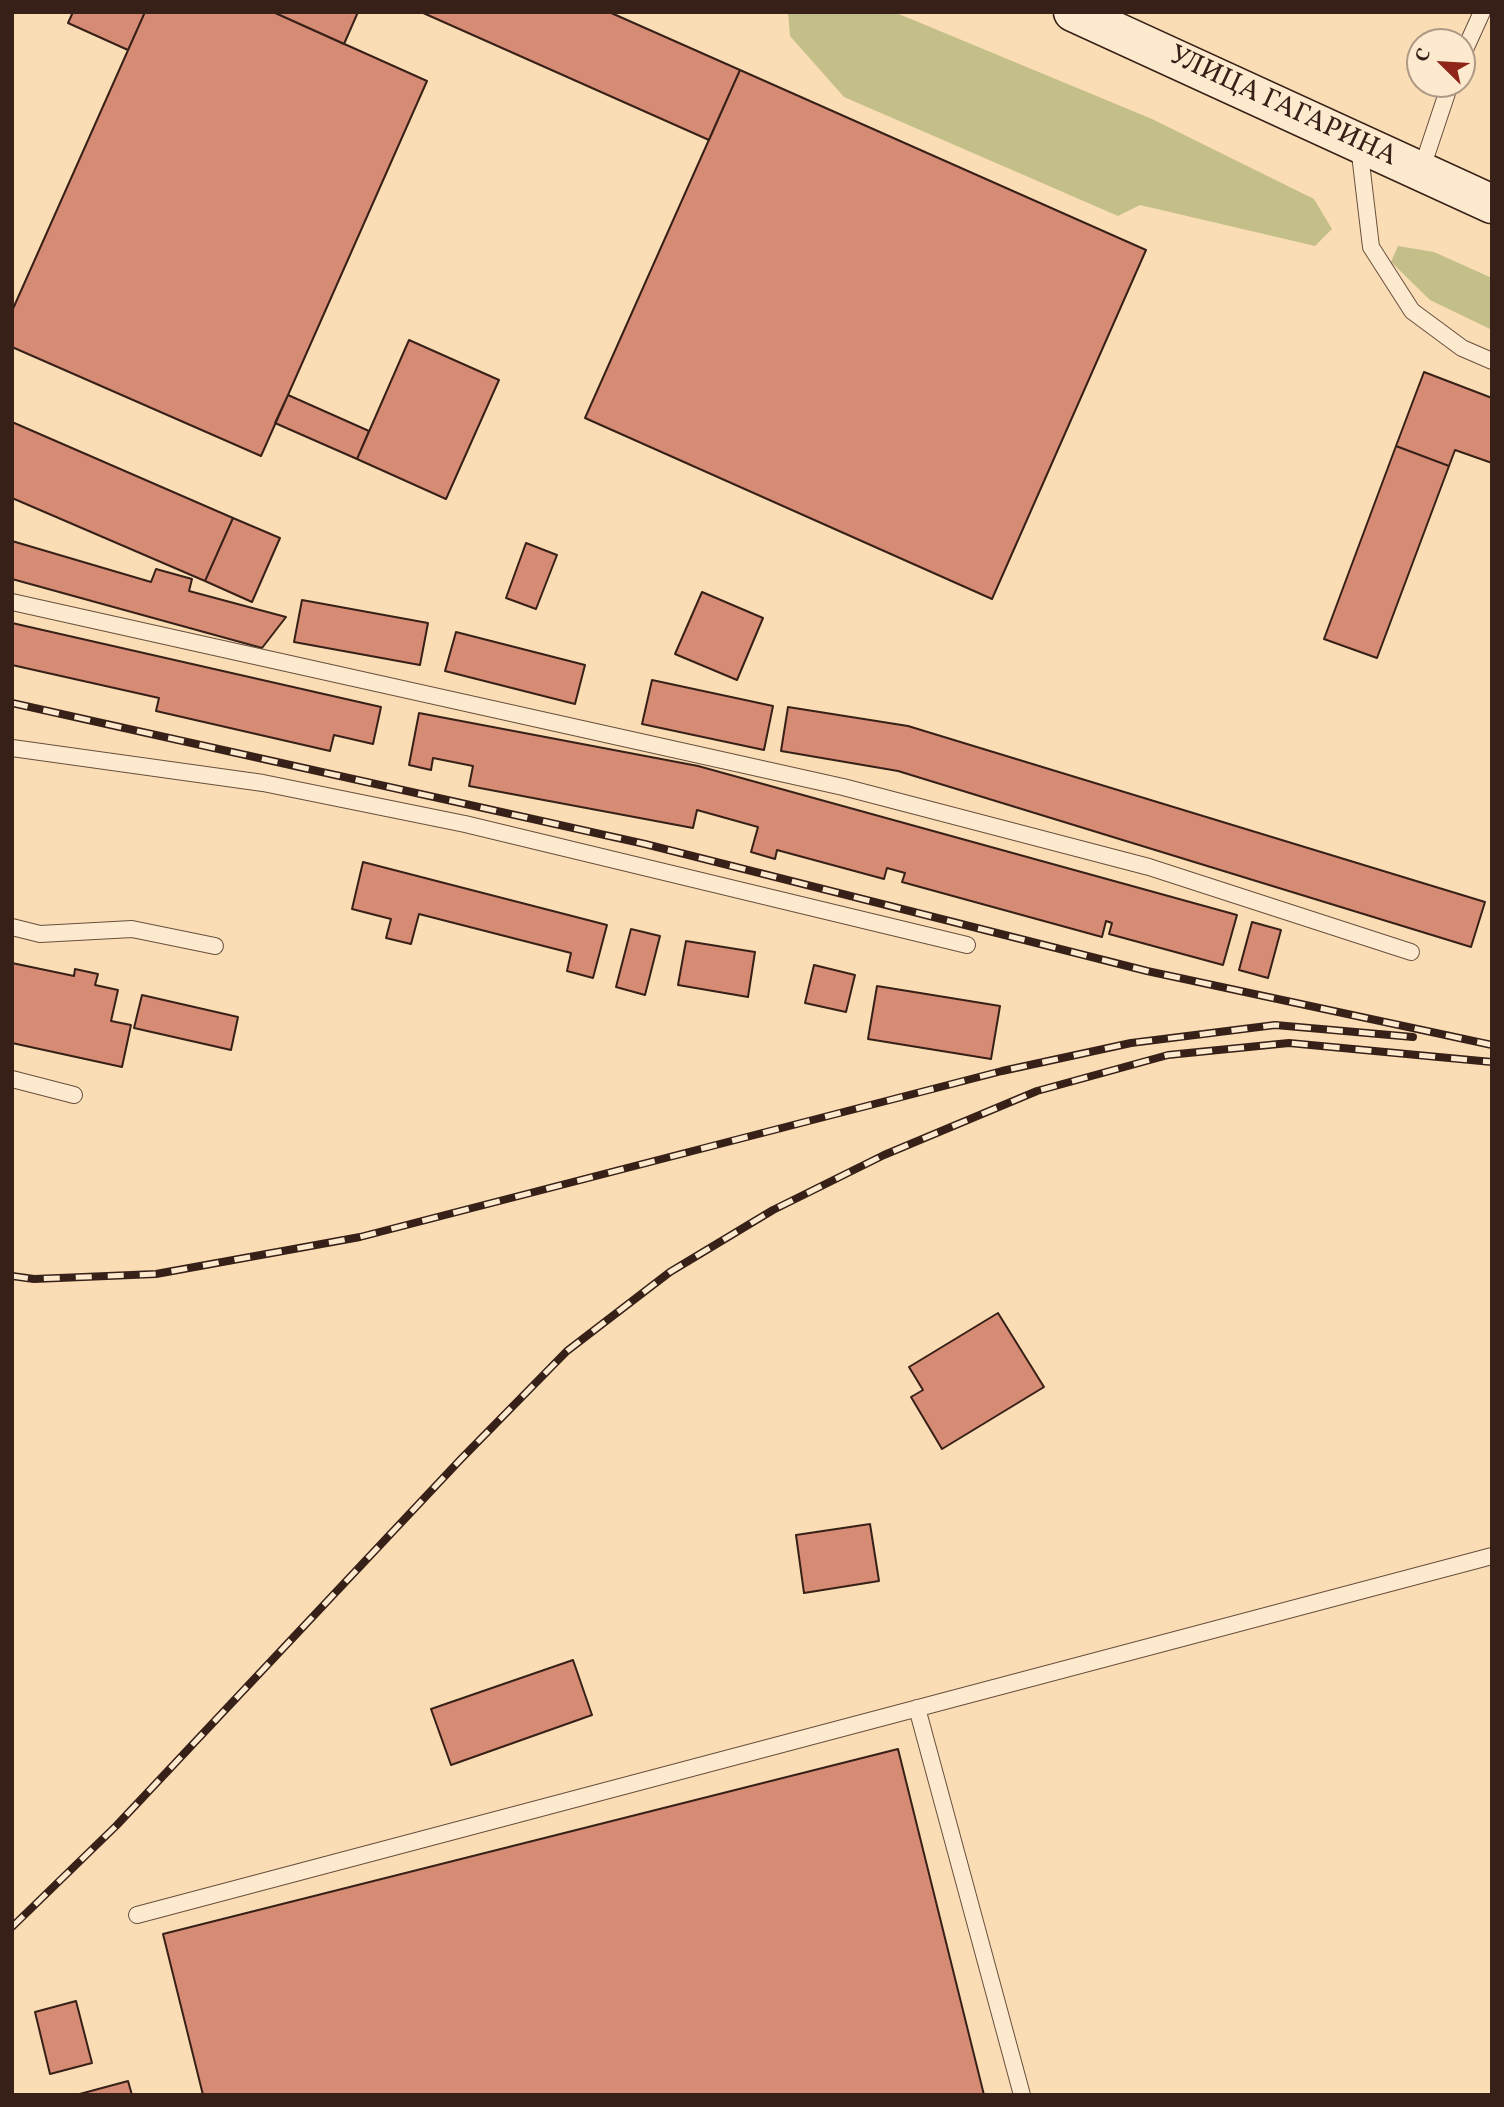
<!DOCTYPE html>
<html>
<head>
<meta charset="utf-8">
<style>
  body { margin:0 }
  #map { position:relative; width:1504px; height:2107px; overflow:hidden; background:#faddb4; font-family:Vollkorn,serif }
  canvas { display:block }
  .frame { position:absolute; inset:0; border:14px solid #372017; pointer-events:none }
  .north { position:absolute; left:1406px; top:28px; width:70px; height:70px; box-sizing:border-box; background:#fce9ce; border:2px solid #ad9985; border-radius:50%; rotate:294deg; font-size:19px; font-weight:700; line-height:28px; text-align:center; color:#372017 }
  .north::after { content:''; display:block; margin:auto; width:24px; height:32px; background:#8f2418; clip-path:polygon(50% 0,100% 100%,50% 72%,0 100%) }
</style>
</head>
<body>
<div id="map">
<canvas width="1504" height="2107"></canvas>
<div class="frame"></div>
<div class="north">С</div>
</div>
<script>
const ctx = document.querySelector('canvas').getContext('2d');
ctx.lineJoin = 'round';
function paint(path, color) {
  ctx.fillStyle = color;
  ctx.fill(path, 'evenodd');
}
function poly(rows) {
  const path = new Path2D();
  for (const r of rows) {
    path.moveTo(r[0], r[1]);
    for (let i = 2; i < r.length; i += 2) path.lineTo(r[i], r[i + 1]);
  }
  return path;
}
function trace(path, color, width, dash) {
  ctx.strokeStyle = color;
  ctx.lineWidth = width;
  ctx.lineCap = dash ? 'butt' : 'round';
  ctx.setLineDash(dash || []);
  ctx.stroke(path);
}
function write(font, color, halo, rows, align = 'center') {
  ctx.font = font + ' Vollkorn,serif';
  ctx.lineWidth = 7;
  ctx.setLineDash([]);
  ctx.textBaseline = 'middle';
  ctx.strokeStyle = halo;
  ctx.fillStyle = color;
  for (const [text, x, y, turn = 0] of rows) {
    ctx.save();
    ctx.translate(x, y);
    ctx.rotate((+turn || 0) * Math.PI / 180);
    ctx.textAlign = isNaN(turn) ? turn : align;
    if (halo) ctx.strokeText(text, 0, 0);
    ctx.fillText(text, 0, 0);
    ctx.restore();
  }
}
paint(poly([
  [788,12,894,12,1152,119,1314,199,1332,229,1315,246,1140,205,1118,216,844,97,790,36],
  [1398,246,1434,252,1492,278,1492,330,1430,300,1391,262]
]), '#c4bf89');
const building = poly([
  [73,12,145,12,128,50,68,23,73,12],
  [145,12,273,12,427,81,261,456,12,347,12,311,145,12],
  [273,12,358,12,344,44,273,12],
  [421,12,609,12,740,70,709,140,421,12],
  [740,70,1146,250,992,599,585,418,740,70],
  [409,340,499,380,446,499,357,459,409,340],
  [1424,372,1492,398,1492,463,1455,450,1449,466,1396,446,1424,372],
  [288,395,369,431,357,459,275,423,288,395],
  [12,422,233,518,205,581,12,498,12,422],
  [1396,446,1449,466,1377,658,1324,639,1396,446],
  [233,518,280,538,252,602,205,581,233,518],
  [12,541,151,582,156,569,192,579,189,591,286,617,262,648,12,579,12,541],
  [526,543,557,555,536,609,506,598,526,543],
  [702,592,763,618,737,680,675,654,702,592],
  [302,600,428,623,420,665,294,642,302,600],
  [12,623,381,707,373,744,334,735,330,751,156,711,159,698,12,665,12,623],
  [456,632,585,665,575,704,445,671,456,632],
  [652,680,773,706,764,750,642,724,652,680],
  [788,707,908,726,1485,902,1471,947,898,771,781,751,788,707],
  [419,713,698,766,1237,915,1223,965,1109,934,1112,923,1106,921,1102,937,902,882,905,873,887,868,884,879,777,850,775,859,751,852,758,827,697,810,693,828,469,786,473,766,433,758,431,770,409,765,419,713],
  [363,862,607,925,593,978,567,971,571,953,419,914,411,944,386,938,391,919,352,909,363,862],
  [1252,922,1281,930,1268,978,1239,970,1252,922],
  [631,929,660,936,645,995,616,987,631,929],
  [686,941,755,952,748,997,678,985,686,941],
  [12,963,74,976,75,969,98,974,95,985,118,990,111,1021,131,1025,122,1067,12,1043,12,963],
  [814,965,855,975,846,1012,805,1003,814,965],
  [877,986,1000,1006,991,1059,868,1039,877,986],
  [142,995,238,1017,231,1050,134,1028,142,995],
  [998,1313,1044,1387,942,1449,911,1397,923,1390,909,1367,998,1313],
  [870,1524,879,1581,804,1593,796,1535,870,1524],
  [573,1660,592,1715,451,1765,431,1709,573,1660],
  [898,1749,984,2095,203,2095,163,1934,898,1749],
  [76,2001,92,2063,50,2074,35,2012,76,2001],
  [128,2081,132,2095,76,2095,128,2081]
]);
paint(building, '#d68b74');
trace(building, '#372017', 2);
const lane = poly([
  [1462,56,1482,12],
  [1359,146,1371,247,1412,311,1462,348,1492,361],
  [1421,171,1450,84],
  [12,602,843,787,1149,867,1411,952],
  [12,748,263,783,465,824,967,945],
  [12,927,40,934,132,929,215,946],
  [12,1079,74,1095],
  [917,1708,1022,2095],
  [137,1915,1492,1556]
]);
const secondary = poly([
  [1073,12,1492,204]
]);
trace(lane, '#684f3e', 18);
trace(secondary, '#372017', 41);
trace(lane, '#fce9ce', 16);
trace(secondary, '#fce9ce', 38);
const rail = poly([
  [12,703,645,844,1147,971,1492,1045],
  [12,1276,34,1279,156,1274,360,1237,1002,1071,1131,1043,1275,1025,1413,1037],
  [12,1927,116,1826,461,1459,567,1351,670,1272,773,1210,884,1155,1037,1091,1168,1055,1289,1043,1492,1062]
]);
trace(rail, '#372017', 8);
trace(rail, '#fce9ce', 5, [16]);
write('28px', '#372017', '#fce9ce', [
  ["УЛИЦА ГАГАРИНА",1282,108,25]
]);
</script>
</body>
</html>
